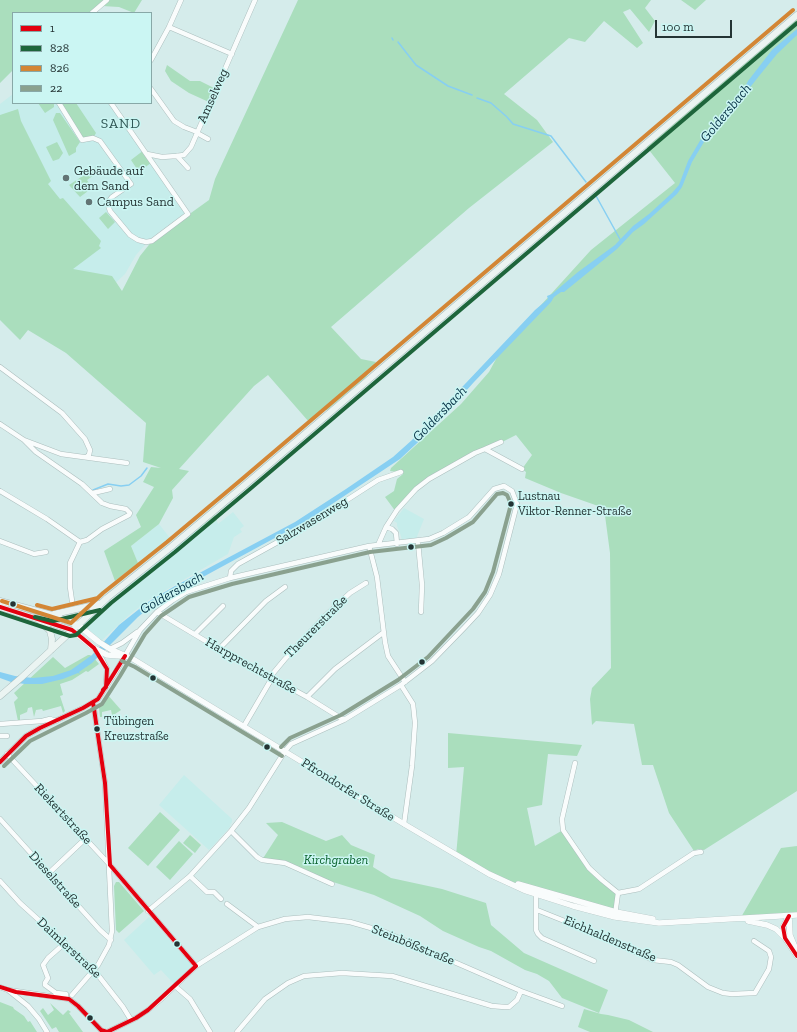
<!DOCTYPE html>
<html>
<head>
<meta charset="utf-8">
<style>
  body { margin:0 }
  #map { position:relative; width:797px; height:1032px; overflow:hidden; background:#d5eceb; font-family:"Zilla Slab",serif }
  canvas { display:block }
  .legend { position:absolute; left:12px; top:12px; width:140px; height:92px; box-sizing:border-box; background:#cbf6f3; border:1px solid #88a8a7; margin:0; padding:5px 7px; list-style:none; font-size:12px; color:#243434 }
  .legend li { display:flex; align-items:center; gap:8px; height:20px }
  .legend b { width:20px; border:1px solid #88a8a7 }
  .scale { position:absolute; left:655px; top:20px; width:77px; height:18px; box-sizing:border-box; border:2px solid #243434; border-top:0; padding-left:5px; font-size:12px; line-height:14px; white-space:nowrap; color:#243434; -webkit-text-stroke:3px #cbf6f3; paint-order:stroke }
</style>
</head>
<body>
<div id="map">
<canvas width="797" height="1032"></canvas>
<ul class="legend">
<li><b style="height:5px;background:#e3000f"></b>1</li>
<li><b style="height:5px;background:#1e653b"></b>828</li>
<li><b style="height:5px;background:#d38635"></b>826</li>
<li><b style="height:5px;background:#8aa18f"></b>22</li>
</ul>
<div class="scale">100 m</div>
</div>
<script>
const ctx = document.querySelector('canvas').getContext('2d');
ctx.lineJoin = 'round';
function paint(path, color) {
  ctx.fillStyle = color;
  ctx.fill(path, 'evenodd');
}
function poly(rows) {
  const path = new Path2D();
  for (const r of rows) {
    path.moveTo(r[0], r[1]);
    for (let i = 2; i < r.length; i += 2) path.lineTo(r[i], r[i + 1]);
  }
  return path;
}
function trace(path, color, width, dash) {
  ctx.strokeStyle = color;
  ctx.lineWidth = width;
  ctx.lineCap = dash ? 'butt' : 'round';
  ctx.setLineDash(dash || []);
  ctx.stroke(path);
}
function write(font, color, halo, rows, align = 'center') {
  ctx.font = font + ' "Zilla Slab",serif';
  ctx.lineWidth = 3;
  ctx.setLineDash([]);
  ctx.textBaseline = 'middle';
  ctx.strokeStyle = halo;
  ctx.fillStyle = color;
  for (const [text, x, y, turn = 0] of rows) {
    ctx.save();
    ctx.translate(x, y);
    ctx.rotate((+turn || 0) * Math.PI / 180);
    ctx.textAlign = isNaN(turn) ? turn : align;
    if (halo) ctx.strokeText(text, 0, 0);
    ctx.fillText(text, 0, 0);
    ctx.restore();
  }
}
paint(poly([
  [13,94,13,103,111,103,185,213,151,238,136,255,125,274,100,298,0,265,0,104],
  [404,508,424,519,416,539,402,540,400,533,397,526,397,523,394,521],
  [233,512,244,526,240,529,242,532,234,537,228,554,147,601,128,616,101,641,83,624,215,515,218,524],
  [159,524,170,538,138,563,131,546],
  [184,775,232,819,232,822,230,825,231,826,209,850,159,805],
  [149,917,192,965,174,984,161,970,154,975,124,940]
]), '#c6edeb');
paint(poly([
  [0,0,142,0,134,13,119,7,102,6,96,13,13,13,13,70,0,83],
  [298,0,651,0,645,8,655,21,649,32,630,9,623,12,643,43,637,48,604,21,585,42,569,38,504,94,537,120,553,142,469,208,331,327,361,359,376,362,366,377,327,410,324,410,309,422,268,375,254,386,179,469,189,471,172,490,173,498,159,524,131,546,138,563,115,581,104,551,141,527,136,515,154,487,143,482,151,467,161,468,143,462,146,423,66,353,28,330,20,340,0,320,0,115,18,109,21,121,51,181,48,184,60,199,63,198,101,241,99,246,101,248,73,269,112,276,122,291,140,256,152,241,209,200,215,179],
  [681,0,706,0,695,10],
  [797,16,797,791,704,850,698,849,694,851,669,813,653,765,642,765,634,724,596,721,592,725,590,699,592,688,611,668,610,553,604,508,561,493,525,478,526,472,522,469,532,455,516,435,429,479,396,512,385,497,394,491,397,479,403,474,400,470,397,472,390,471,391,468,461,404,489,372,502,348,591,250,675,183,645,145],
  [167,65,190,81,200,81,216,89,211,103,189,93,171,81,165,71],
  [38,103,54,103,54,107,45,113],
  [59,103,76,103,96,133,93,138,82,140],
  [56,113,60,113,80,142,76,148,76,152,69,156,53,120],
  [57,142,63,153,59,159,53,161,46,147],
  [144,150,152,162,139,172,131,160],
  [98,166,101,170,87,180,92,188,80,197,69,185],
  [106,212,115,222,108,229,99,218],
  [215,515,217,520,184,545,189,538],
  [88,655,90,655,94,658,99,664,88,672,86,671,72,680,60,684,63,695,60,696,65,711,63,713,61,706,43,711,42,709,36,710,34,717,32,707,28,708,27,712,20,715,20,720,18,721,14,702,18,698,14,693,53,657,65,668],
  [107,694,121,710,115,714,112,715,111,710,102,712,102,717,100,717,99,708],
  [448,733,582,745,577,756,548,754,542,805,527,808,535,846,563,830,589,868,618,893,615,917,535,894,456,856,464,767,448,768],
  [160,812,180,830,148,866,128,848],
  [282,822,326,841,342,835,351,845,375,855,373,867,391,878,442,889,486,903,491,925,524,953,608,990,599,1013,562,998,549,981,537,974,525,970,491,951,479,947,443,931,420,916,374,895,333,882,329,882,294,866,262,860,278,835,266,823],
  [190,835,201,845,195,853,183,843],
  [179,841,193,854,170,880,156,867],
  [797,846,797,915,740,919,781,848],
  [116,882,119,882,144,911,119,933,116,930,114,886],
  [0,1002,13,1007,14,1009,24,1016,28,1022,30,1021,37,1032,0,1032],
  [50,1003,63,1015,68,1010,71,1012,69,1013,83,1032,59,1032,56,1027,52,1029,40,1011,43,1008,48,1015,54,1010],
  [584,1009,601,1014,608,1015,629,1020,653,1032,590,1032,578,1027]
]), '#aadebd');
paint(poly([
  [797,29,797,35,777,54,759,76,748,90,737,108,720,124,704,142,692,162,682,187,677,194,644,224,633,232,617,249,564,292,561,292,554,297,551,302,474,382,430,431,400,459,308,520,155,603,138,617,92,663,79,672,80,674,78,673,63,679,42,684,25,684,11,682,0,678,0,672,15,676,33,678,53,676,71,670,92,655,119,625,148,602,175,586,295,522,346,489,393,457,412,440,535,310,548,299,547,296,552,294,578,272,615,245,633,226,649,214,672,193,679,185,688,161,701,139,729,109,741,94,748,81,772,50]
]), '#87cff2');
trace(poly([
  [392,38,393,40],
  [398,42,416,65,448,86,472,95],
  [477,98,491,103,507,117,513,124,551,136,586,182],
  [595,194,621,241],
  [93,490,108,484,121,486,129,485,141,476,147,468]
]), '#87cff2', 1.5);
const minor = poly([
  [92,13,107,0],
  [169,27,232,54],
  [151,60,169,27,181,0],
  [151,89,174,121,184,127,197,132],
  [59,103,82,140,93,138,100,141,131,184,112,197,109,201,108,205,110,211,130,235,138,240,146,242,152,241,188,214,111,103],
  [197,133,208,139],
  [147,154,162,157,176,156,184,155,191,147,255,0],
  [177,156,188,168],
  [0,367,62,413,85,439,90,450,89,455,86,457],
  [0,424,24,440,61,454,127,463],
  [24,440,36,452,82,484,102,503,110,506,126,509,130,513,129,515,102,529,87,540,80,542,70,563,70,587,72,601],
  [485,449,501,442],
  [0,491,47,519,80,542],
  [93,493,110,489],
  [386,527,392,529,396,533,397,544],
  [0,541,34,554,46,552],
  [418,542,422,585,421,612],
  [378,545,386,527,397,510,416,489,429,479,475,453,485,449,522,469],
  [369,546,377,577,385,642,388,656,405,682],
  [230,578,231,571,238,564,305,527,378,480,401,472],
  [157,612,219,649,307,697,344,720],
  [195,634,223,606],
  [94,648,102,659,107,669,106,683],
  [110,649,122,643,137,632],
  [219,649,266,601,285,587],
  [270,677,285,659,324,617,350,593,366,583],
  [401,685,413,704,415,723,412,766,404,824],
  [307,697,335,669,384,632],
  [0,724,42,721,50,719,56,721],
  [244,726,272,678],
  [0,736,7,736],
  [7,754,110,865,196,966],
  [0,762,26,736,40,728,83,708,98,699,115,673,140,630,157,612,173,600,186,592,230,578,369,546,429,539,443,533,469,517,494,489,504,486,512,491,517,504,499,574,490,595,478,613,464,628,432,661,401,685,344,720,291,744,285,751,249,808,231,831,190,876,148,911],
  [575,763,562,819,563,830,589,868,602,880,618,893,615,915],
  [0,819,100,930,111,940],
  [231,831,257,857,262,860,285,863,332,884],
  [49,873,85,839],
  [190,876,207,892,214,892,221,899],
  [0,881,20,903,94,970,123,1007,131,1020],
  [536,891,536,930,538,934,542,938,594,961],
  [618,893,639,889,694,853,701,852],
  [227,904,258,927],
  [537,910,592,932,653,960,671,962,678,965,708,987,723,993,732,994,755,993,769,969,771,957,769,951,754,941],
  [65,943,48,958,43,965,48,978,45,983,45,985,56,993,66,994,66,998],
  [175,986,190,999,210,1032],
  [0,987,8,990,28,1006,39,1019,47,1032],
  [8,990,69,999,78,1006,101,1030,107,1032,136,1018,148,1010,160,1000,196,966,258,927,285,919,308,917,350,922,385,932,521,991,562,1006],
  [72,995,98,965,109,945,112,931,105,783,93,702],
  [237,1032,265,999,288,983,304,976,342,973,392,976,492,1006,505,1007,509,1007,517,1000,521,991]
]);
const tertiary = poly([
  [78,625,99,642,110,649,133,659,151,670,404,824,489,874,526,891,573,906,615,917,659,923,797,915],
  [72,630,94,648,107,655,121,656],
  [518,884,616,912,653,919],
  [789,916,790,935,797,952],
  [748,921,767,925,776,929,785,938,797,956],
  [785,938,783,927,789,916]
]);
const secondary = poly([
  [0,601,52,615,78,625],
  [0,607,72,630],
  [54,614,99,604],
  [40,621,50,631,52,639,51,650],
  [0,696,21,678,107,598,171,547,246,484,797,15]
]);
trace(minor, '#acbebd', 5.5);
trace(tertiary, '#acbebd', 6);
trace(secondary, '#acbebd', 7);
trace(minor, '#f9fcfc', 4.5);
trace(tertiary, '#f9fcfc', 5.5);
trace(secondary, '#ebf4f2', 6);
trace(poly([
  [0,607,72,630,81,637,94,648,107,669,106,687,103,690],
  [93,702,105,783,110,865],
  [0,762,26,736,40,728,83,708,98,699,125,656],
  [110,865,196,966],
  [789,916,783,927,785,938,797,956],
  [0,987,16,992,69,999,78,1006,101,1030,107,1032,136,1018,148,1010,196,966]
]), '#e3000f', 4);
trace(poly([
  [0,613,70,636,76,635,111,603,175,552,250,489,797,23],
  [35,617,53,621,100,610]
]), '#1e653b', 4);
trace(poly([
  [2,601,71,623,103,593,167,542,242,479,793,10],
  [37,605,52,609,98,598]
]), '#d38635', 4);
trace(poly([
  [122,661,135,667,282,756],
  [4,766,30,741,86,713,102,704,120,676,145,634,161,616,189,597,232,584,370,552,431,545,446,538,473,522,497,494,503,493,507,495,511,504,493,572,485,592,473,609,428,657,398,680,341,715,290,738,281,747]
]), '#8aa18f', 4);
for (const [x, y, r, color] of [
  [66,178,4,"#627474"],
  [89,202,4,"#627474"],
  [511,504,3.5,"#243434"],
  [411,547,3.5,"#243434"],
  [13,604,3.5,"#243434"],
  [422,662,3.5,"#243434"],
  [153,678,3.5,"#243434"],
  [97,729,3.5,"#243434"],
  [267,747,3.5,"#243434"],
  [177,944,3.5,"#243434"],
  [90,1018,3.5,"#243434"]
]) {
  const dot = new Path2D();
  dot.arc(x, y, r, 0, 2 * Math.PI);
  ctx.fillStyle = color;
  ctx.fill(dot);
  trace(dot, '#cbf6f3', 1.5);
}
write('12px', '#243434', '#cbf6f3', [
  ["Lustnau",518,497],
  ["Viktor-Renner-Straße",518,512],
  ["Tübingen",104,722],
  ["Kreuzstraße",104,737]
], 'left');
write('13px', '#243434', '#cbf6f3', [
  ["Amselweg",213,96,-66],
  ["Salzwasenweg",312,521,-31],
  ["Theurerstraße",316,627,-45],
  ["Harpprechtstraße",251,666,29],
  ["Pfrondorfer Straße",348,790,32],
  ["Riekertstraße",63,814,47],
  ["Dieselstraße",55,880,48],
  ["Eichhaldenstraße",610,939,23],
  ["Steinbößstraße",413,945,22],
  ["Daimlerstraße",69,948,43]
]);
write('13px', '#243434', '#cbf6f3', [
  ["Gebäude auf",74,171],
  ["dem Sand",74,186],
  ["Campus Sand",97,202]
], 'left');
write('italic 13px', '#0b632e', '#cbf6f3', [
  ["Kirchgraben",336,860]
]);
write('italic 14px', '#063246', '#cbf6f3', [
  ["Goldersbach",726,113,-50],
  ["Goldersbach",440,414,-46],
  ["Goldersbach",172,593,-30]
]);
ctx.letterSpacing = '1px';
write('14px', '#305755', '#cbf6f3', [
  ["SAND",121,124]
]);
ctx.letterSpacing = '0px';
</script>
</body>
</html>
